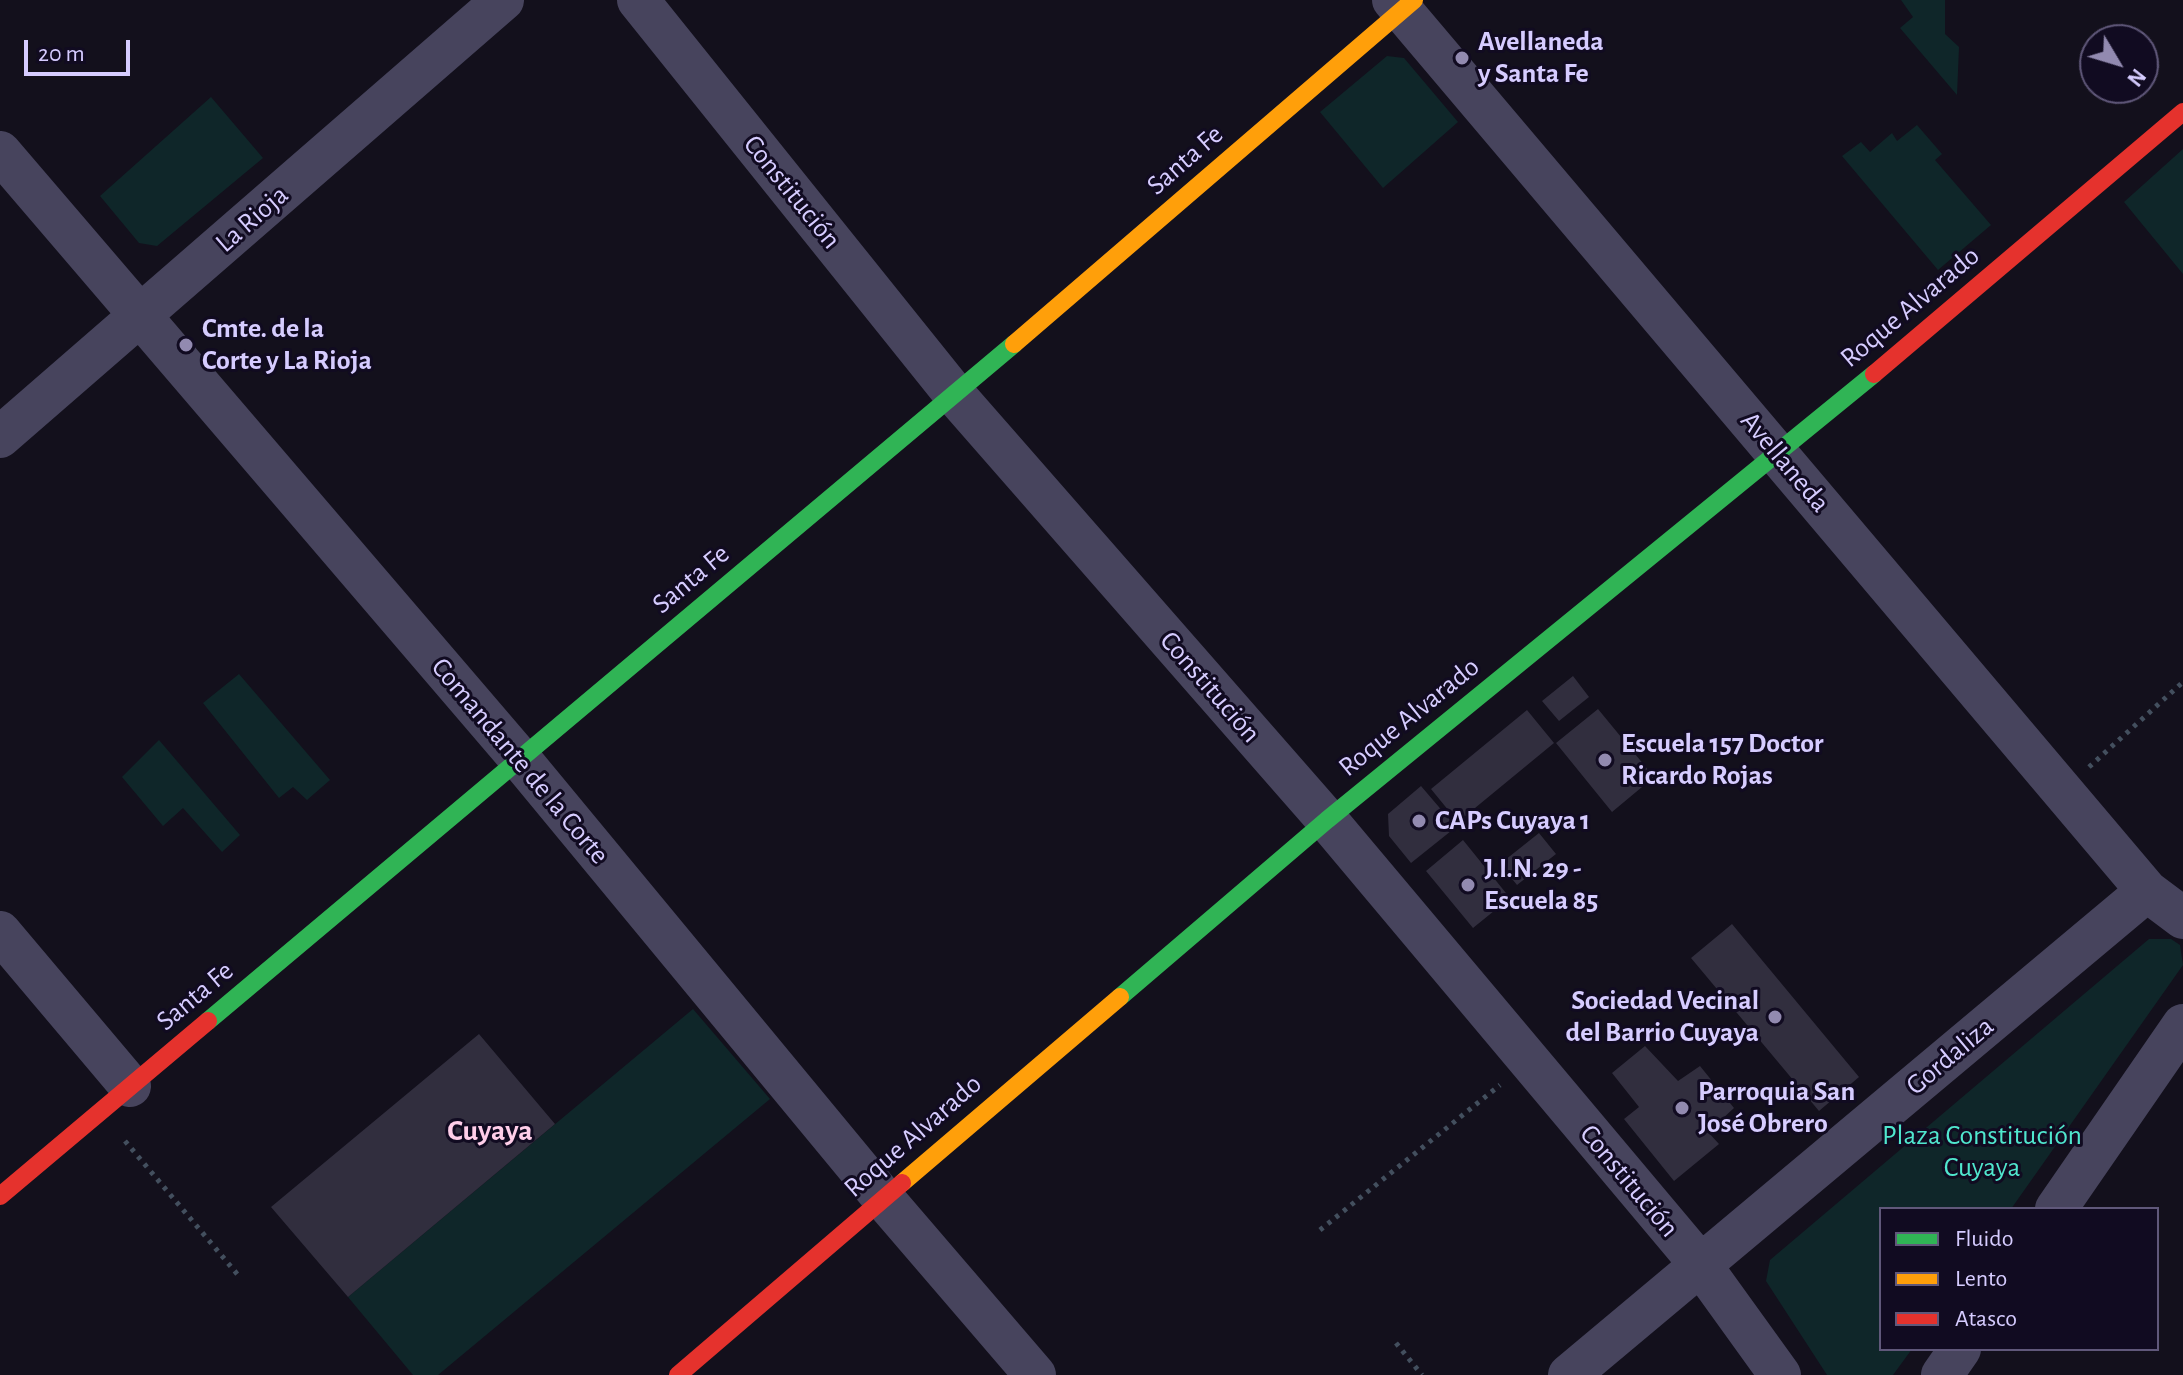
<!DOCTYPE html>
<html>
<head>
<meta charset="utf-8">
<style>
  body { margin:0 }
  #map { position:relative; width:2183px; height:1375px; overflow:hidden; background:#13101c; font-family:"Alegreya Sans",sans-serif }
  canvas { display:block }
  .legend { position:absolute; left:1879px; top:1207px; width:280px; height:144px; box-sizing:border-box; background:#110b21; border:2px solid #60587a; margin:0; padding:10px 14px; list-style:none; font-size:24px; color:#d6ccff }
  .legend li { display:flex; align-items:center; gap:16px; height:40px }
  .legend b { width:40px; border:2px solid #60587a }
  .north { position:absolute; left:2079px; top:24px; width:80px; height:80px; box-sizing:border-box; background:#110b21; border:2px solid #60587a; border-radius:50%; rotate:128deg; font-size:22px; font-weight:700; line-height:32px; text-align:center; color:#d6ccff }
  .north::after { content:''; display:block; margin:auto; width:28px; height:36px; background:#928ab0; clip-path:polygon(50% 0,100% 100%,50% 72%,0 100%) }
  .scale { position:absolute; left:24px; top:40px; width:106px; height:36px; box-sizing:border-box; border:4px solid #d6ccff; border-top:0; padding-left:10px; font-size:24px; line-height:28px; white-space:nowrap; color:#d6ccff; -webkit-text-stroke:6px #110b21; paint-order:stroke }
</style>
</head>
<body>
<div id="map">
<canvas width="2183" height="1375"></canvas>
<ul class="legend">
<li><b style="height:10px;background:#30b455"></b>Fluido</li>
<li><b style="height:10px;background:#ff9f0a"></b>Lento</li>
<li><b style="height:10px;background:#e5322d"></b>Atasco</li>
</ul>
<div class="north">N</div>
<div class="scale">20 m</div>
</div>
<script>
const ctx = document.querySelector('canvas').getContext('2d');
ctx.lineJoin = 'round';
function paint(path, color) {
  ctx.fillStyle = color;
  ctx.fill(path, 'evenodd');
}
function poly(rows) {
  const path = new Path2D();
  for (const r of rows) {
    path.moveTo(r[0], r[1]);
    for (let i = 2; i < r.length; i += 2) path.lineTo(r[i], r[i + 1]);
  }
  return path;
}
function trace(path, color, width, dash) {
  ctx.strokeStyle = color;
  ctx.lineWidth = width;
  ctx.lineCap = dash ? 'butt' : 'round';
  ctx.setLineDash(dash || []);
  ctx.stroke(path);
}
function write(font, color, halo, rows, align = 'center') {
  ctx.font = font + ' "Alegreya Sans",sans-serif';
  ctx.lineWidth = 6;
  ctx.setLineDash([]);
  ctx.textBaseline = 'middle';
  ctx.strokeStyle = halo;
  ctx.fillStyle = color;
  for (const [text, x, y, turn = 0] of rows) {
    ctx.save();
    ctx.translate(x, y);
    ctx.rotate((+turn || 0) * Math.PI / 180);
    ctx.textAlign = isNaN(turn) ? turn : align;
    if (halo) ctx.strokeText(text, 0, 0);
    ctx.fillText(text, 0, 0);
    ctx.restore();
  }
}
paint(poly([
  [1901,0,1945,0,1945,34,1959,47,1957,95,1900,28,1913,17],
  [1387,56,1404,58,1458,122,1383,188,1320,112],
  [211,97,263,158,157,246,139,243,100,196],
  [1917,125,1942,154,1935,160,1991,225,1938,270,1842,156,1861,142,1870,152,1892,133,1897,141],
  [2183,149,2183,274,2124,202],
  [239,674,330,780,307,800,293,787,279,798,203,703],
  [159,740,240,835,222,852,183,808,163,826,122,777],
  [2149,939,2171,939,2180,945,2183,965,2011,1209,1881,1209,1881,1349,1912,1349,1893,1375,1827,1375,1766,1281,1770,1260],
  [693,1009,770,1099,438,1375,413,1375,348,1297]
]), '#0f2629');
paint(poly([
  [1573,676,1589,697,1559,721,1542,701],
  [1598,709,1654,777,1612,812,1556,743],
  [1527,710,1554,743,1458,822,1431,789],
  [1421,786,1456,827,1411,863,1389,836,1388,814],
  [1539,833,1556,854,1517,885,1500,864],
  [1463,840,1510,898,1473,928,1426,871],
  [1732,924,1859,1077,1819,1111,1691,958],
  [479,1034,555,1124,348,1297,271,1207],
  [1645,1046,1678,1081,1700,1066,1734,1108,1708,1132,1719,1144,1674,1181,1624,1119,1639,1107,1612,1073]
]), '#312e3e');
trace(poly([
  [2089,767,2183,682],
  [125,1141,238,1275],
  [1320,1230,1500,1085],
  [1396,1343,1422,1375]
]), '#434f5e', 5, [4, 6]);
trace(poly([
  [638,0,955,395,1327,820,1700,1264,1780,1375],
  [1393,0,2147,891,2183,918],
  [0,152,520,759,883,1198,1035,1375],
  [0,437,503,0],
  [0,932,130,1086],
  [2056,1209,2183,1025],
  [1569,1375,2147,891],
  [1942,1375,1960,1349]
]), '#47445d', 42);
trace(poly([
  [1120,997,1327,820,1874,374],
  [208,1021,1014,344]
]), '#30b455', 18);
trace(poly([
  [1014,344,1414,0],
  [902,1183,1120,997]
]), '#ff9f0a', 18);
trace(poly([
  [1874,374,2183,112],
  [0,1196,208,1021],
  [678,1375,902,1183]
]), '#e5322d', 18);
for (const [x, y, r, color] of [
  [1462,58,8,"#928ab0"],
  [186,345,8,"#928ab0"],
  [1605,760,8,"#928ab0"],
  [1419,821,8,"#928ab0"],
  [1468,885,8,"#928ab0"],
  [1775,1017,8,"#928ab0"],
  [1682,1108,8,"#928ab0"]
]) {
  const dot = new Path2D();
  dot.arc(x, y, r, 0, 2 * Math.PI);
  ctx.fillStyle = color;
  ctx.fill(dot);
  trace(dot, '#110b21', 3);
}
write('bold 28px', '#d6ccff', '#110b21', [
  ["Avellaneda",1478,42],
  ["y Santa Fe",1478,74],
  ["Cmte. de la",202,329],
  ["Corte y La Rioja",202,361],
  ["Escuela 157 Doctor",1621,744],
  ["Ricardo Rojas",1621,776],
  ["CAPs Cuyaya 1",1435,821],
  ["J.I.N. 29 -",1484,869],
  ["Escuela 85",1484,901],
  ["Sociedad Vecinal",1759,1001,"right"],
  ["del Barrio Cuyaya",1759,1033,"right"],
  ["Parroquia San",1698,1092],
  ["José Obrero",1698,1124]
], 'left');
write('28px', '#d6ccff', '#110b21', [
  ["Santa Fe",1185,160,-41],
  ["Constitución",792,192,51],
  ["La Rioja",252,219,-41],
  ["Roque Alvarado",1910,307,-40],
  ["Avellaneda",1785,462,50],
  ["Santa Fe",691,579,-40],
  ["Constitución",1210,687,49],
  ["Roque Alvarado",1409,717,-39],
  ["Comandante de la Corte",520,761,50],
  ["Santa Fe",195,996,-40],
  ["Gordaliza",1950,1056,-40],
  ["Roque Alvarado",913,1136,-41],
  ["Constitución",1629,1181,50]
]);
write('28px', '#50e7ce', '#110b21', [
  ["Plaza Constitución",1982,1136],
  ["Cuyaya",1982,1168]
]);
write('bold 30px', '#ffcee9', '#110b21', [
  ["Cuyaya",490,1131]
]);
</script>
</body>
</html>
